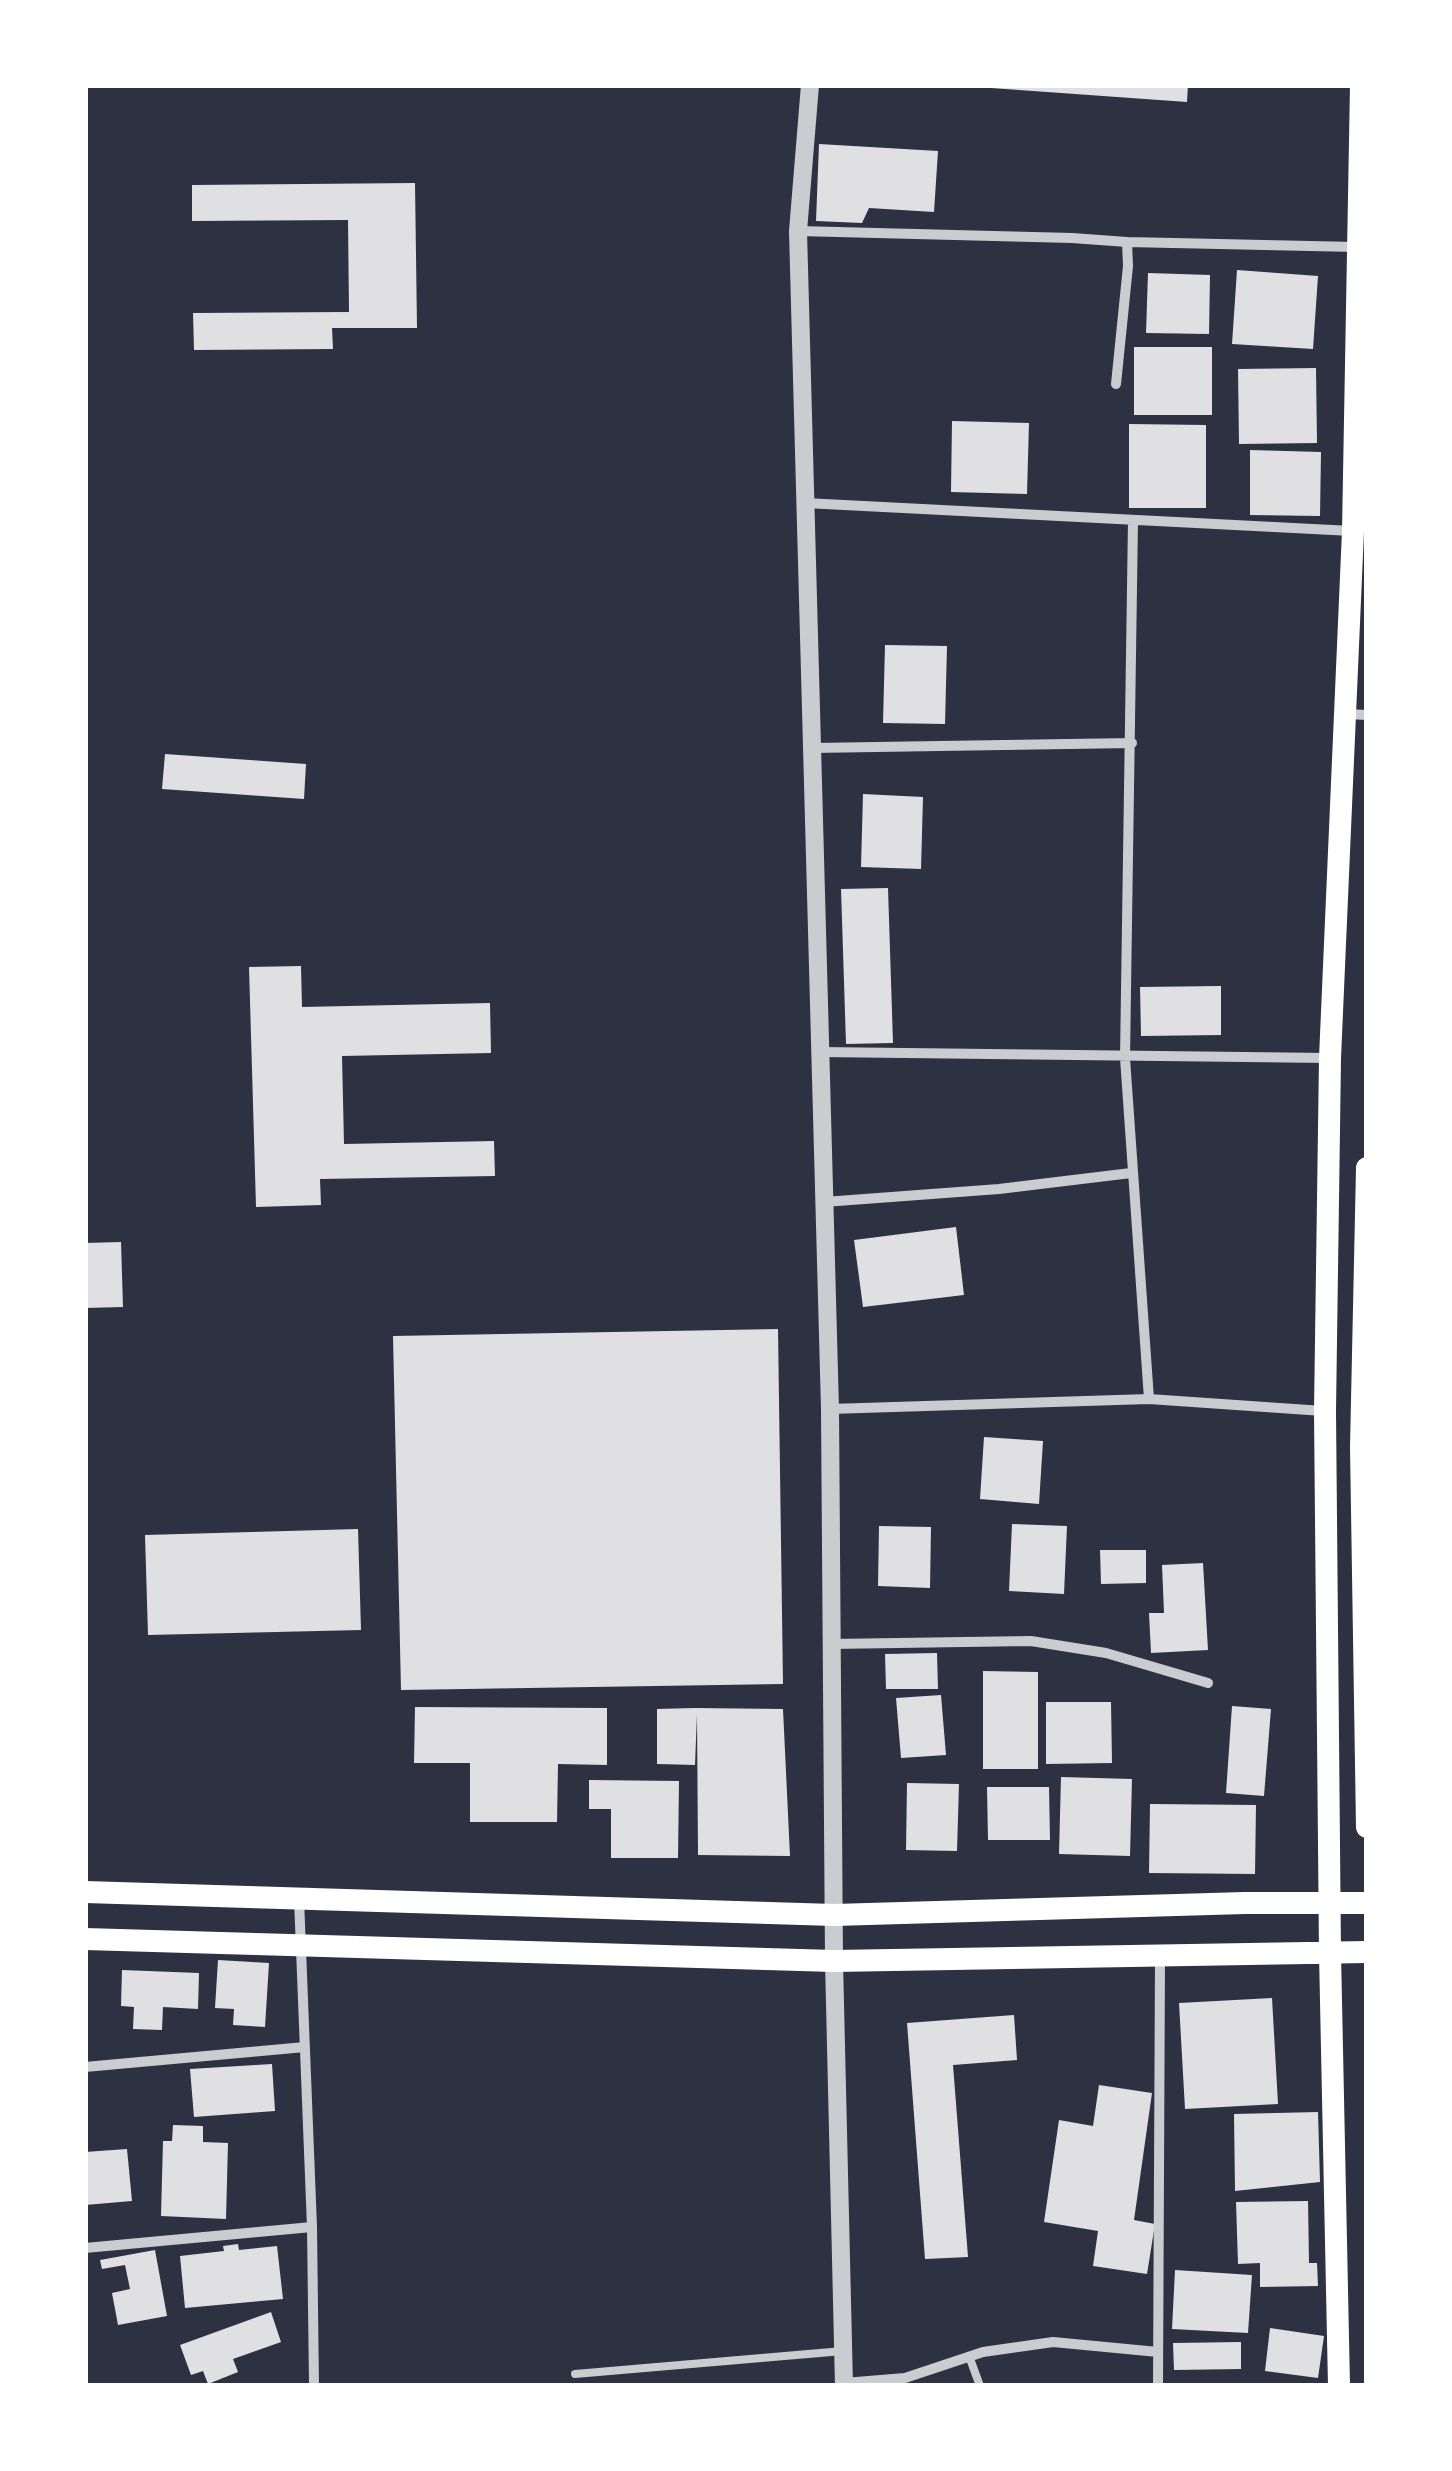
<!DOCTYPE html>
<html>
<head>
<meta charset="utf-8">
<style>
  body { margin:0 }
  #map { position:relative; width:1452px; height:2471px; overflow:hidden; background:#2d3142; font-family:"DM Sans",sans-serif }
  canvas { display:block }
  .frame { position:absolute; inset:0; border:88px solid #fff; pointer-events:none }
</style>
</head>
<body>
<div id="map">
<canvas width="1452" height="2471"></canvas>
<div class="frame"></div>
</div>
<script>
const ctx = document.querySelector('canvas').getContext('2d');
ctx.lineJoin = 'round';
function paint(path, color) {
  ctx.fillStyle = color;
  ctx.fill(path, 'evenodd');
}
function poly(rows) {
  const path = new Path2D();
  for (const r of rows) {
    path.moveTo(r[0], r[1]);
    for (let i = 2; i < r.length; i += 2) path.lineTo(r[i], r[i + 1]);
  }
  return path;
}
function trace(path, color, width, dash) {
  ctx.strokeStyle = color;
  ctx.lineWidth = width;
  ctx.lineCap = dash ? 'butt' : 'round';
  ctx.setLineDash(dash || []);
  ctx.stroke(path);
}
paint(poly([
  [991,85,1188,85,1187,102,991,88],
  [819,144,938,151,934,212,869,208,862,223,816,221],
  [415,183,417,328,332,328,333,349,194,350,193,313,349,312,348,220,192,221,192,185],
  [1237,270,1318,276,1313,349,1232,344],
  [1148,273,1210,275,1209,334,1146,333],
  [1134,347,1212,347,1212,415,1134,415],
  [1316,368,1317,443,1239,444,1238,369],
  [952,421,1029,423,1027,494,951,492],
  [1129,424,1206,425,1206,508,1129,508],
  [1250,450,1321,452,1320,516,1250,515],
  [885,645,947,646,945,724,883,723],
  [165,754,306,764,304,799,162,789],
  [863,794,923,797,921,869,861,867],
  [888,888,893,1043,846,1044,841,889],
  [301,966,302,1007,490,1003,491,1053,342,1056,344,1144,494,1141,495,1176,320,1179,321,1205,256,1207,249,967],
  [1221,986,1221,1035,1141,1036,1140,987],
  [956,1227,964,1295,863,1307,854,1240],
  [121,1242,123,1307,85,1308,85,1243],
  [778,1329,783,1684,401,1690,393,1336],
  [984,1437,1043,1441,1039,1504,980,1499],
  [1012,1524,1067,1526,1064,1594,1009,1591],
  [879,1526,931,1527,930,1588,878,1586],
  [358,1529,361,1630,148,1635,145,1535],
  [1100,1550,1146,1550,1146,1583,1101,1584],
  [1203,1563,1208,1650,1151,1653,1149,1613,1164,1613,1162,1565],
  [937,1653,938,1689,886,1689,885,1654],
  [983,1671,1038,1672,1038,1769,983,1769],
  [941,1695,946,1755,901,1758,896,1698],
  [1046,1702,1111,1702,1112,1763,1046,1764],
  [1232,1706,1271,1709,1264,1796,1226,1793],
  [415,1707,607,1708,607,1765,558,1764,557,1822,470,1822,470,1763,414,1763],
  [695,1708,783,1709,790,1856,698,1855,697,1714,695,1765,657,1764,657,1709],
  [1061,1777,1132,1779,1130,1856,1059,1854],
  [589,1780,679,1781,678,1858,611,1858,611,1809,589,1809],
  [907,1783,959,1784,957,1851,906,1850],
  [987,1787,1049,1787,1050,1840,988,1840],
  [1150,1804,1256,1805,1255,1874,1149,1873],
  [218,1960,269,1963,265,2027,233,2025,234,2009,215,2008],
  [122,1970,199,1973,198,2009,163,2007,162,2030,133,2029,134,2007,121,2006],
  [1272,1998,1278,2104,1185,2109,1179,2003],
  [1014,2015,1017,2060,953,2065,968,2257,925,2259,907,2023],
  [272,2064,275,2111,194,2117,190,2069],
  [1099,2085,1152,2093,1134,2220,1155,2224,1147,2274,1093,2266,1098,2231,1044,2222,1059,2120,1093,2126],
  [1318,2112,1320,2182,1235,2191,1234,2114],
  [173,2125,203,2126,203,2142,228,2143,226,2219,161,2216,163,2141,172,2141],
  [127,2149,132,2201,85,2205,85,2152],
  [1308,2201,1309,2263,1317,2263,1318,2286,1260,2287,1260,2263,1238,2264,1236,2202],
  [238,2244,239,2250,277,2246,283,2299,185,2308,180,2256,224,2251,223,2246],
  [155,2250,167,2316,118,2325,112,2293,130,2289,125,2265,102,2269,100,2260],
  [1175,2270,1252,2275,1248,2333,1172,2329],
  [271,2312,281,2342,233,2359,238,2372,208,2384,203,2371,191,2375,180,2345],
  [1270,2328,1324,2336,1318,2378,1265,2371],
  [1241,2342,1241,2369,1174,2370,1173,2343]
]), '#e0e0e3');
trace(poly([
  [969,2356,980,2386],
  [575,2374,843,2351]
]), '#caccd0', 8);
trace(poly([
  [798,231,1072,238,1127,242,1128,266,1116,384],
  [1127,242,1356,247],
  [805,503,1352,531],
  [1133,520,1125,1058,1149,1399],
  [1347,714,1367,715],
  [812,748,1132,743],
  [820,1052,1329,1058],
  [824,1202,999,1189,1131,1173],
  [830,1409,1149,1399,1323,1411],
  [831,1644,1031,1641,1106,1653,1208,1683],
  [299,1899,312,2227,314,2386],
  [85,2067,305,2047],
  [85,2248,312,2227],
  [844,2383,905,2378,983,2352,1053,2342,1158,2352],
  [1158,2386,1160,1957]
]), '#caccd0', 10);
trace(poly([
  [810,85,798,231,830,1409,834,1961,844,2386]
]), '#caccd0', 18);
trace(poly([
  [1367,1168,1361,1447,1367,1827],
  [85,1892,834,1915,1245,1903,1367,1903],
  [85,1939,834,1961,1367,1952],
  [1339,2386,1330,1953,1325,1411,1330,1058,1353,531,1361,85]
]), '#fff', 22);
</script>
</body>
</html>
